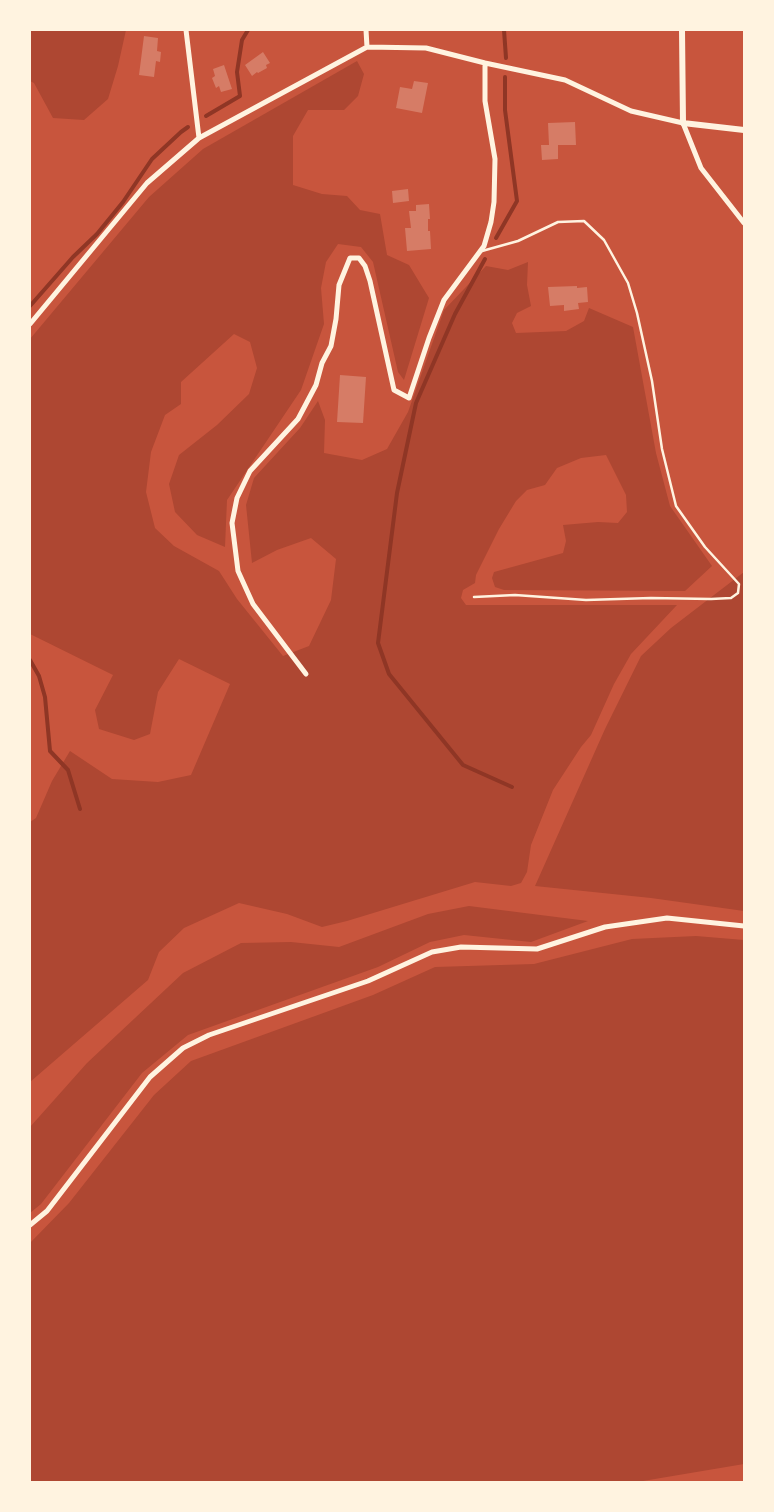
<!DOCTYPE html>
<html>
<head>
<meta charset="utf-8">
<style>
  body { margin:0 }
  #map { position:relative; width:774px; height:1512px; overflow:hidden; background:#c8553d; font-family:Spectral,serif }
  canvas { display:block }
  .frame { position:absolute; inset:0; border:31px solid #fff3e0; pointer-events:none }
</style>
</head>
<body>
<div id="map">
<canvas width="774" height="1512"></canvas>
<div class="frame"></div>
</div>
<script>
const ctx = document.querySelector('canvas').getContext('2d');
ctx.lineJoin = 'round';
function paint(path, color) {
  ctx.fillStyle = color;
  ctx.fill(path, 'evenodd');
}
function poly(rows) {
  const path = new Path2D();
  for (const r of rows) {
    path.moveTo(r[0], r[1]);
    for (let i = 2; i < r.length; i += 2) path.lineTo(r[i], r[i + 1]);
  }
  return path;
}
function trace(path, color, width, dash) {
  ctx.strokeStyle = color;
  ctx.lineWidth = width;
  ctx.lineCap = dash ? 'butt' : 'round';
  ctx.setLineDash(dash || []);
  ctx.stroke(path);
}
paint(poly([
  [30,30,126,30,118,66,108,99,84,120,53,118,34,83,30,81],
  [357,61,364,74,358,96,344,110,308,110,293,136,293,185,322,194,347,196,360,210,380,214,387,255,409,265,429,298,404,380,398,372,373,262,361,247,338,244,326,262,321,288,324,324,301,390,227,500,225,547,197,535,175,512,169,484,179,455,217,425,249,394,257,368,250,342,234,334,181,382,181,404,165,415,151,452,146,492,155,528,174,546,219,571,237,599,283,656,309,646,331,600,336,559,311,538,277,550,252,563,246,505,254,478,300,428,318,401,325,420,324,453,362,460,387,449,408,412,444,310,486,266,508,270,528,262,527,285,531,306,517,313,512,323,516,333,566,331,584,321,589,308,633,327,656,453,670,506,712,566,685,591,504,590,495,587,492,578,494,572,563,553,566,541,563,525,598,522,618,523,627,512,626,495,606,455,581,458,557,468,545,485,527,490,516,501,499,529,476,575,475,583,463,590,461,598,466,605,677,605,631,654,614,684,591,735,581,747,553,790,531,845,527,872,521,883,511,886,475,882,347,921,322,927,287,914,239,903,184,928,159,952,148,980,30,1082,30,822,36,818,52,781,70,751,112,779,158,782,191,775,230,684,179,659,158,692,150,734,134,740,99,729,95,710,113,675,30,634,30,339,149,197,203,149],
  [744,572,744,911,651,898,535,886,605,729,641,656,671,628],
  [469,906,588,921,531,942,464,935,430,942,378,967,188,1035,142,1073,41,1204,30,1213,30,1127,87,1063,183,973,241,943,291,942,339,947,428,914],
  [696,936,744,940,744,1464,637,1482,30,1482,30,1243,69,1203,154,1095,191,1061,373,995,435,967,534,964,632,939]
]), '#ae4732');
trace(poly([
  [504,30,506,58],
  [206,116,240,96,237,72,242,40,248,30],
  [496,238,517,201,505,110,505,77],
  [485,259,455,314,416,403,397,493,378,643,389,674,463,765,512,787],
  [30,306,73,257,97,234,123,202,152,159,181,132,188,127],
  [30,660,39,676,45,697,50,751,68,770,80,809]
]), '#8f3625', 4);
paint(poly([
  [144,36,158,38,157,51,161,52,160,62,156,61,154,77,139,75],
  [263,52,270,63,266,65,267,68,258,73,257,72,252,76,245,65],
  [224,65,232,89,221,92,219,86,216,88,212,78,215,76,213,69],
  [414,81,428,83,422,113,396,108,400,87,412,89],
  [575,122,576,145,558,145,558,159,542,160,541,145,549,145,548,123],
  [408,189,409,201,393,203,392,191],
  [429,204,430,219,428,219,428,231,430,231,431,249,407,251,405,228,411,228,409,211,416,211,416,205],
  [577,286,577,288,587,287,588,302,578,303,579,309,564,311,564,305,550,306,548,287],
  [340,375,366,377,363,423,337,422]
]), '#d67c66');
trace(poly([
  [474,597,515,595,586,600,651,598,711,599,731,598,738,593,739,584,705,547,676,506,662,449,652,381,637,313,628,283,604,240,584,221,558,222,518,241,482,251]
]), '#fff3e0', 2.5);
trace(poly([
  [186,30,199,138],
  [366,30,367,47],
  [30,324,147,183,199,138,367,47,426,48,485,63,565,80,631,111,683,123,701,168,744,223],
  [306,674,253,604,238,571,232,523,237,498,250,471,298,419,316,385,322,363,331,346,336,319,339,285,350,258,359,258,365,266,370,281,394,390,409,398,429,338,444,300,484,246,491,222,494,202,495,159,485,101,485,63],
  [30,1225,47,1211,150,1077,183,1048,209,1035,368,981,432,952,461,947,537,949,605,927,667,918,744,926]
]), '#fff3e0', 5);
trace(poly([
  [682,30,683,123,744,130]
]), '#fff3e0', 6);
</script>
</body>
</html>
